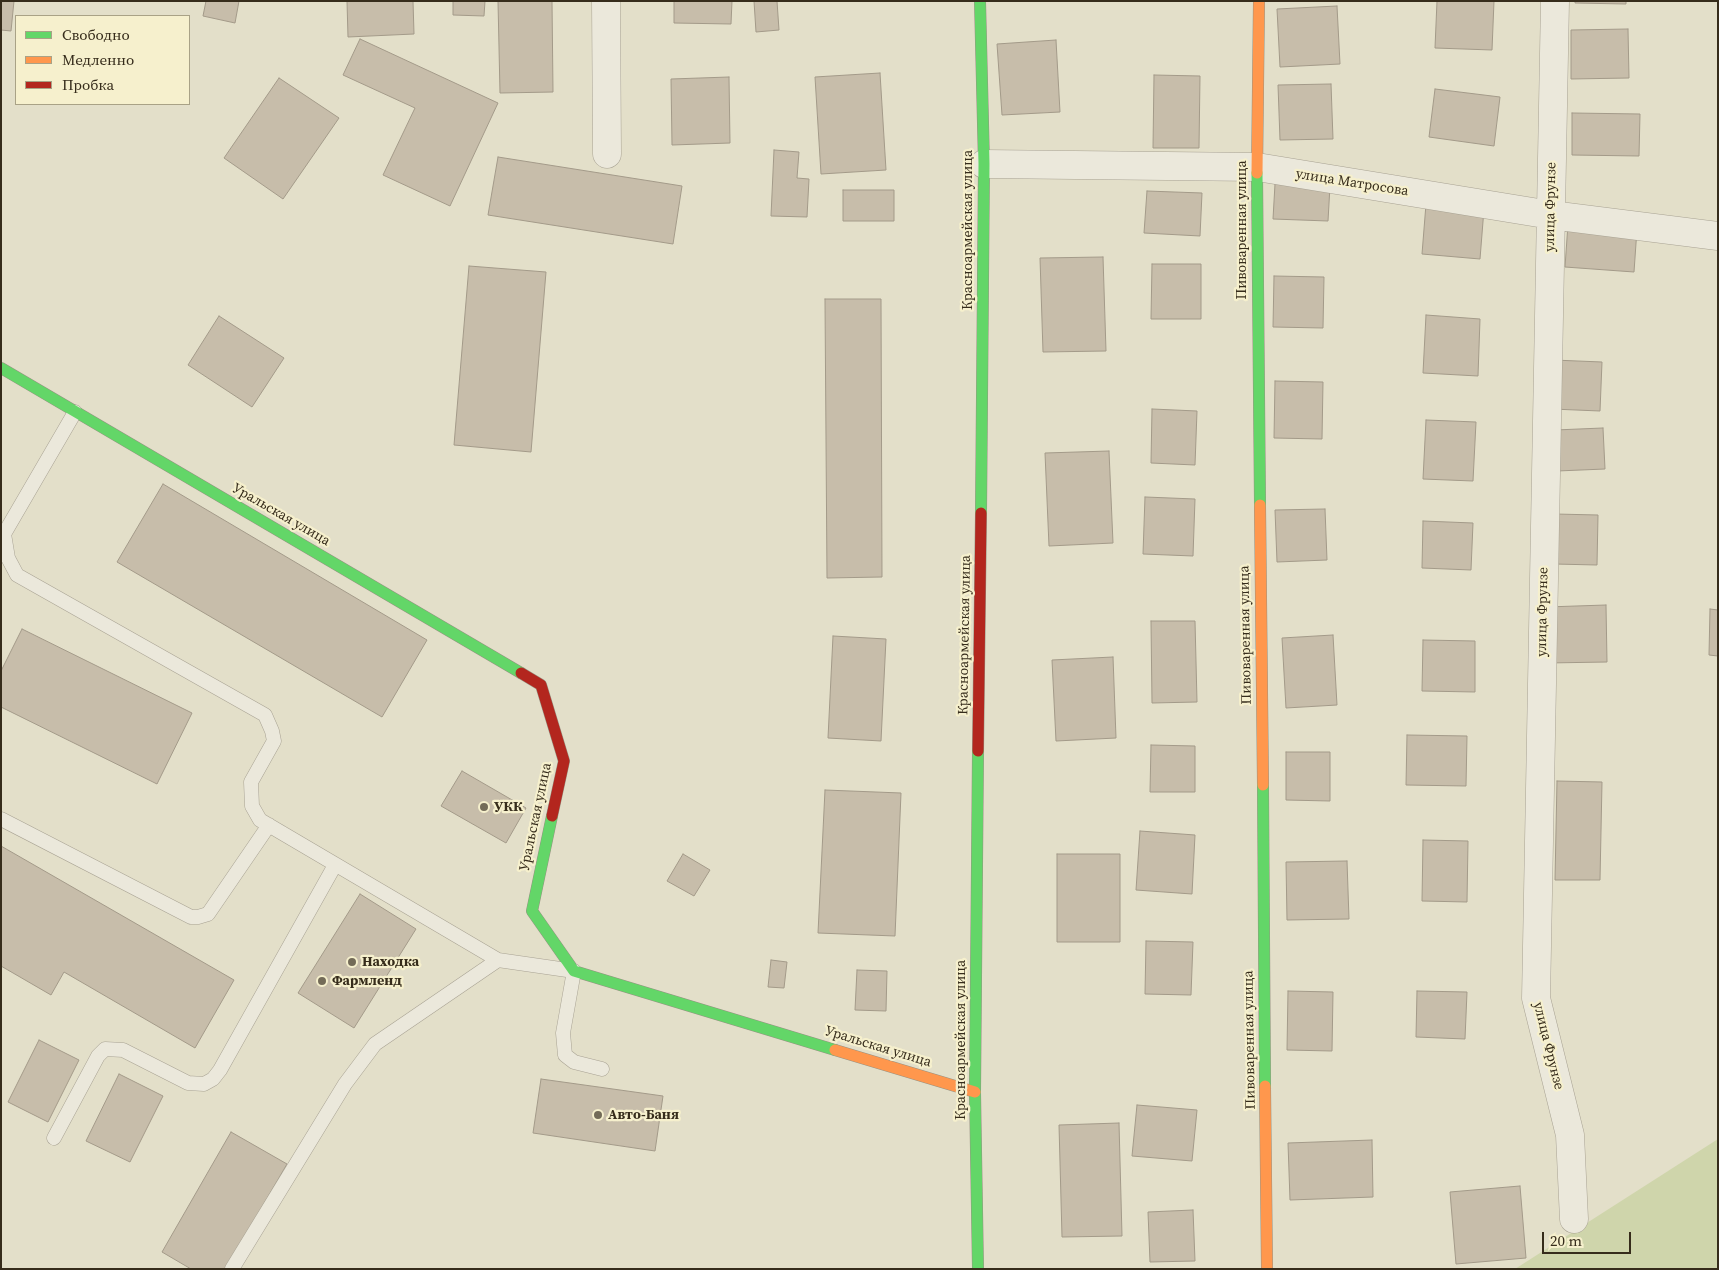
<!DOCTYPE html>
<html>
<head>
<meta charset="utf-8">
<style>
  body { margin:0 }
  #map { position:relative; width:1719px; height:1270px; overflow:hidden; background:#e3dfc9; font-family:"Source Serif 4",serif }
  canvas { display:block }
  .frame { position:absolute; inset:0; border:2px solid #362c1b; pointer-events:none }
  .legend { position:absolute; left:15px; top:15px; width:175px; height:90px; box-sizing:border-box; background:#f6f0cd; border:1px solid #a9a286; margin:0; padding:6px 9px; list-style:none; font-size:15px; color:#362c1b }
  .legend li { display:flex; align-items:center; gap:10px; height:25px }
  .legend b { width:25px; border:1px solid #a9a286 }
  .scale { position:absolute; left:1542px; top:1232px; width:89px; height:22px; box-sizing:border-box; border:2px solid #362c1b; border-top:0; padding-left:6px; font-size:15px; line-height:18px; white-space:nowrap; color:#362c1b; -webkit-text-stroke:4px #f6f0cd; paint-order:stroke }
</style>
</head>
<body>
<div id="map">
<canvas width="1719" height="1270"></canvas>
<div class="frame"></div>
<ul class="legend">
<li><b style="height:6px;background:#63d668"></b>Свободно</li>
<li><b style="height:6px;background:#ff974d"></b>Медленно</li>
<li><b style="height:6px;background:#b3261e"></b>Пробка</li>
</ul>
<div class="scale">20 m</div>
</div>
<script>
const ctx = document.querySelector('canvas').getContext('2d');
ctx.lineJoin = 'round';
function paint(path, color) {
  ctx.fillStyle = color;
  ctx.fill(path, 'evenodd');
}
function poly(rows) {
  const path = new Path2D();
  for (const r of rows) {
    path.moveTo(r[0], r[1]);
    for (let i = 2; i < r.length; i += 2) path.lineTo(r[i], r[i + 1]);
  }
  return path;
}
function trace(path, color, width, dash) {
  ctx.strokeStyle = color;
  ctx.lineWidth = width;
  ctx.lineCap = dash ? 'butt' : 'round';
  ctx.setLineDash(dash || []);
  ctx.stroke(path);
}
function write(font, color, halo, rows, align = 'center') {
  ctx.font = font + ' "Source Serif 4",serif';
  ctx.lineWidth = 4.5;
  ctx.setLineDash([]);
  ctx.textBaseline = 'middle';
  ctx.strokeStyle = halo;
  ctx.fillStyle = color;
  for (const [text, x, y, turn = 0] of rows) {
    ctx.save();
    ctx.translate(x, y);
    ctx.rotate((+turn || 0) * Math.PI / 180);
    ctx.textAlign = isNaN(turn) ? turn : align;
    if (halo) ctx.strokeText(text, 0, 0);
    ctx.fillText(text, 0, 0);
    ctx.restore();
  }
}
paint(poly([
  [1718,1139,1718,1269,1515,1269]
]), '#cfd5ab');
const building = poly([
  [1,1,14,1,11,31,1,30,1,1],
  [206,1,239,1,235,23,203,16,206,1],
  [347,1,413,1,414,34,348,37,347,1],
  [453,1,485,1,484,16,453,15,453,1],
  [498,1,552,1,553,92,500,93,498,1],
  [674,1,732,1,731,24,674,23,674,1],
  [754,1,777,1,779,30,756,32,754,1],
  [1437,1,1494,1,1492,50,1435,48,1437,1],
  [1575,1,1626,1,1626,4,1575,3,1575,1],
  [1337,6,1340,64,1280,67,1277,9,1337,6],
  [1628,29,1629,78,1571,79,1571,30,1628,29],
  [360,39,498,103,450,206,383,175,415,108,343,75,360,39],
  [1056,40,1060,112,1002,115,997,44,1056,40],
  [880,73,886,170,821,174,815,77,880,73],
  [1154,75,1200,76,1199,148,1153,148,1154,75],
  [729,77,730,143,672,145,671,79,729,77],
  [279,78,339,118,283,199,224,158,279,78],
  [1331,84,1333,139,1280,140,1278,85,1331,84],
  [1435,89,1500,97,1494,146,1429,137,1435,89],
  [1572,113,1640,114,1639,156,1572,155,1572,113],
  [774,150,799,152,797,178,809,179,807,217,771,216,774,150],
  [498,157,682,186,673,244,488,215,498,157],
  [1275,184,1330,186,1328,221,1273,219,1275,184],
  [843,190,894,190,894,221,843,221,843,190],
  [1147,191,1202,193,1200,236,1144,233,1147,191],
  [1426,204,1484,209,1480,259,1422,254,1426,204],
  [1568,224,1637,229,1634,272,1565,267,1568,224],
  [1103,257,1106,351,1043,352,1040,258,1103,257],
  [1152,264,1201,264,1201,319,1151,319,1152,264],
  [469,266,546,272,531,452,454,445,469,266],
  [1274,276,1324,277,1323,328,1273,327,1274,276],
  [825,299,881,299,882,577,827,578,825,299],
  [1426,315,1480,319,1478,376,1423,373,1426,315],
  [219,316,284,358,252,407,188,365,219,316],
  [1553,360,1602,362,1600,411,1552,409,1553,360],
  [1275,381,1323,382,1322,439,1274,438,1275,381],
  [1152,409,1197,411,1195,465,1151,463,1152,409],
  [1426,420,1476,422,1473,481,1423,479,1426,420],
  [1603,428,1605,469,1557,471,1555,430,1603,428],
  [1109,451,1113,543,1049,546,1045,453,1109,451],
  [163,484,427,640,382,717,117,562,163,484],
  [1145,497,1195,499,1193,556,1143,554,1145,497],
  [1325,509,1327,560,1277,562,1275,510,1325,509],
  [1555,514,1598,515,1597,565,1554,564,1555,514],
  [1423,521,1473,523,1471,570,1422,568,1423,521],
  [1606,605,1607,662,1547,663,1546,607,1606,605],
  [1710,609,1718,610,1718,656,1709,655,1710,609],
  [1151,621,1195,621,1197,702,1152,703,1151,621],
  [22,629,192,713,157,784,1,707,1,671,22,629],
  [1333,635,1337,705,1286,708,1282,638,1333,635],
  [833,636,886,639,881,741,828,738,833,636],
  [1423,640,1475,641,1475,692,1422,691,1423,640],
  [1113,657,1116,738,1056,741,1052,660,1113,657],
  [1407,735,1467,736,1466,786,1406,785,1407,735],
  [1151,745,1195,746,1195,792,1150,792,1151,745],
  [1286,752,1330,752,1330,801,1286,800,1286,752],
  [462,771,526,808,506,843,441,806,462,771],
  [1557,781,1602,782,1600,880,1555,880,1557,781],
  [825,790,901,793,895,936,818,933,825,790],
  [1140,831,1195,835,1192,894,1136,890,1140,831],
  [1423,840,1468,841,1467,902,1422,901,1423,840],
  [1,846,234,980,195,1048,64,972,51,995,1,966,1,846],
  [683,854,710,870,694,896,667,881,683,854],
  [1057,854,1120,854,1120,942,1057,942,1057,854],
  [1347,861,1349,919,1287,920,1286,862,1347,861],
  [360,894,416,929,354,1028,298,993,360,894],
  [1146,941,1193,942,1191,995,1145,994,1146,941],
  [771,960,787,962,784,988,768,987,771,960],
  [857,970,887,971,886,1011,855,1010,857,970],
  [1288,991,1333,992,1332,1051,1287,1050,1288,991],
  [1417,991,1467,992,1465,1039,1416,1037,1417,991],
  [39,1040,79,1060,48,1122,8,1102,39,1040],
  [119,1074,163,1096,130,1162,86,1141,119,1074],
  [541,1079,663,1096,655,1151,533,1133,541,1079],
  [1137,1105,1197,1110,1192,1161,1132,1156,1137,1105],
  [1119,1123,1122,1236,1062,1237,1059,1125,1119,1123],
  [231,1132,287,1164,226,1269,191,1269,162,1252,231,1132],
  [1372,1140,1373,1197,1290,1200,1288,1143,1372,1140],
  [1520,1186,1526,1258,1456,1264,1450,1192,1520,1186],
  [1193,1210,1195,1261,1150,1262,1148,1212,1193,1210]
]);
paint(building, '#c7bdaa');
trace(building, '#a39a89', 1);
const lane = poly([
  [75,412,4,534,8,558,17,575,265,715,272,731,274,741,251,782,252,806,260,820,498,960,574,971,563,1033,565,1055,574,1062,602,1069],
  [1,819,191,917,198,917,208,914,269,825],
  [54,1138,98,1056,105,1049,123,1050,188,1083,204,1084,213,1079,220,1070,335,865],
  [232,1269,345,1084,375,1044,498,960]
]);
const street = poly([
  [606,1,607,154],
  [1555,1,1536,998,1570,1135,1574,1219],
  [984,164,1257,167,1551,215,1718,236]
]);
const fast = poly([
  [980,1,984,164,981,513],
  [1257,173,1260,505],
  [1,368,521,673],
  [1263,785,1265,1086],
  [552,816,532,911,574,971,835,1050],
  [978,1269,975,1092,978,751]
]);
const slow = poly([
  [1257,173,1259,1],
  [1260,505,1263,785],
  [835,1050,975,1092],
  [1265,1086,1267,1268]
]);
const jam = poly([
  [521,673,541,685,564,761,552,816],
  [978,751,981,513]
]);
trace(lane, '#a8a293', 15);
trace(street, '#a8a293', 29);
trace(fast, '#979283', 12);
trace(slow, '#979283', 12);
trace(jam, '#979283', 12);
trace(lane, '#ebe8db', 14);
trace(street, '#ebe8db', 28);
trace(fast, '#63d668', 11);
trace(slow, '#ff974d', 11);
trace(jam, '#b3261e', 11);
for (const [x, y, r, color] of [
  [484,807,5,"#736b58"],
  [352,962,5,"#736b58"],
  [322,981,5,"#736b58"],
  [598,1115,5,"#736b58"]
]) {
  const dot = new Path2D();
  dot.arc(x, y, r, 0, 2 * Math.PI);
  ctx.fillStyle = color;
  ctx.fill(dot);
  trace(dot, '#f6f0cd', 2);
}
write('14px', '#362c1b', '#f6f0cd', [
  ["улица Матросова",1352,183,9],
  ["улица Фрунзе",1551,207,-89],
  ["Красноармейская улица",968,230,-90],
  ["Пивоваренная улица",1242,230,-90],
  ["Уральская улица",281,515,30],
  ["улица Фрунзе",1543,612,-89],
  ["Красноармейская улица",965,635,-89],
  ["Пивоваренная улица",1246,635,-91],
  ["Уральская улица",536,817,-78],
  ["Красноармейская улица",961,1040,-90],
  ["Пивоваренная улица",1250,1040,-91],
  ["улица Фрунзе",1548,1046,76],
  ["Уральская улица",878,1047,17]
]);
write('bold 14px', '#362c1b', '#f6f0cd', [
  ["УКК",494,807],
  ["Находка",362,962],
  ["Фармленд",332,981],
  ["Авто-Баня",608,1115]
], 'left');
</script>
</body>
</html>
